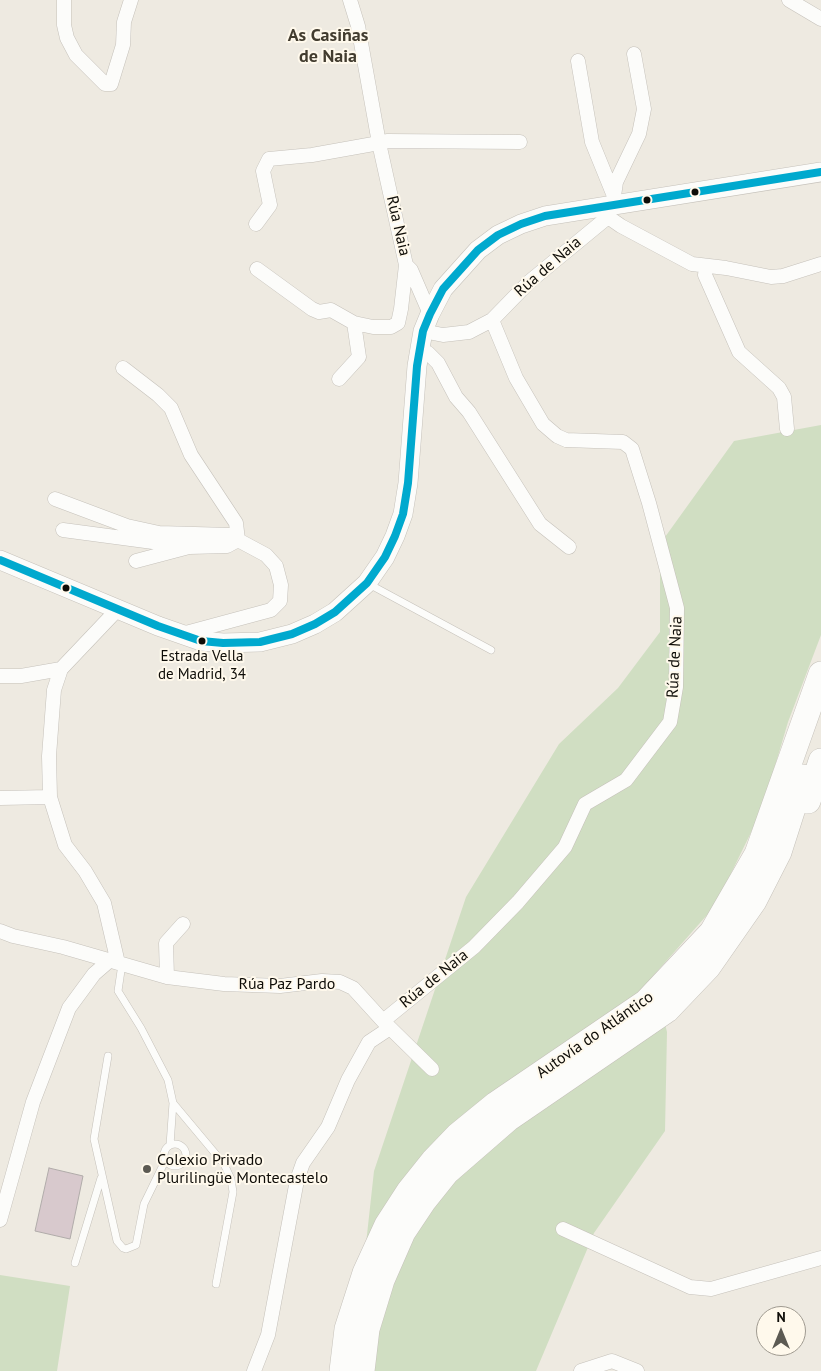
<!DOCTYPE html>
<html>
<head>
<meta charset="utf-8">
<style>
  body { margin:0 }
  #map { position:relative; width:821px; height:1371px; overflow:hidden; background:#eeeae1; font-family:"PT Sans",sans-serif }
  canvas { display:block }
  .north { position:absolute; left:756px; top:1306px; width:50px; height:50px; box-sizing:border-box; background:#fff9ec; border:1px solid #9f9a90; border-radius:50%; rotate:0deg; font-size:14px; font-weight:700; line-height:20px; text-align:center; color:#0e0c07 }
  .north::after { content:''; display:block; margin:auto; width:18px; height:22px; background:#5c5a53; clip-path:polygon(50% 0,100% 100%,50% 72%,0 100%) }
</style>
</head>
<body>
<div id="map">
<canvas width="821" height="1371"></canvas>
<div class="north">N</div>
</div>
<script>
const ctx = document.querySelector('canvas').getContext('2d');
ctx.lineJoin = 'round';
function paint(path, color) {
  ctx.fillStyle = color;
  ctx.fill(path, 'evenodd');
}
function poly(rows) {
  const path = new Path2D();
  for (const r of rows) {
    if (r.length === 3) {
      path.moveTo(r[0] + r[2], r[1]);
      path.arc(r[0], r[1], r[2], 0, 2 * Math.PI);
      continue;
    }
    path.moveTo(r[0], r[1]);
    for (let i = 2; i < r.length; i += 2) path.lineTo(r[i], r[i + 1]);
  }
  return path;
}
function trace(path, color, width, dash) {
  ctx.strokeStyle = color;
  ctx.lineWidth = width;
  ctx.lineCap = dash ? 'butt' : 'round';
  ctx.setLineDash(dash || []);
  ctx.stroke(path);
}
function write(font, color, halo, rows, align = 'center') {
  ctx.font = font + ' "PT Sans",sans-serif';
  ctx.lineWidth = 4;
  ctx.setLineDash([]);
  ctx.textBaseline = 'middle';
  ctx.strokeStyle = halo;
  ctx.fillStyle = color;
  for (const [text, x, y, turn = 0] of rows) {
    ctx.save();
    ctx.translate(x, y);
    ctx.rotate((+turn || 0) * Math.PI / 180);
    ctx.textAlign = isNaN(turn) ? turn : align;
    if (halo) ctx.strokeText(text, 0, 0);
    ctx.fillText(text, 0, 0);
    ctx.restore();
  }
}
paint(poly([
  [821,425,821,635,788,722,762,810,715,906,653,976,667,1032,665,1131,594,1233,536,1371,352,1371,374,1171,466,897,559,744,618,688,660,632,660,544,734,441],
  [0,1275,70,1286,57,1371,0,1371]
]), '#d0dec2');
const building = poly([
  [49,1168,83,1176,70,1239,35,1231,49,1168]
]);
paint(building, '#d8c9cd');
trace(building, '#b0aba9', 1);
const lane = poly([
  [367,583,491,650],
  [122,964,118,991,141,1028,168,1080,173,1103,224,1164,231,1179,233,1192,216,1284],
  [108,1056,94,1139,117,1241,123,1248,126,1249,136,1245,144,1204,165,1161],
  [175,1155,11],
  [170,1145,173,1103],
  [75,1263,101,1178]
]);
const street = poly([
  [64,0,64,25,67,38,76,55,105,84,111,84,123,45,124,22,131,0],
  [350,0,358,26,379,143,387,141,520,142],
  [789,0,821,19],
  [578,61,592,142,614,196,615,204],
  [614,196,616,182,639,134,644,109,634,54],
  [606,205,608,217,621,226,692,264,726,268,771,277,783,276,821,264],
  [256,224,270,205,263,171,269,159,312,155,379,143,406,265,401,309,398,323,391,327,373,327,354,323,359,357,339,379],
  [406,265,411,270,430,314],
  [706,266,705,275,739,352,779,388,784,397,787,429],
  [257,269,312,309,319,312,331,310,354,323],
  [423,331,443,335,469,332,492,320,529,282,608,217],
  [419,349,428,353,438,363,456,397,469,412,540,524,569,547],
  [123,368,158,395,171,408,191,455,236,523,238,540,266,555,276,566,281,585,280,601,271,610,182,634],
  [55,499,127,526,159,533,230,535,238,540,227,546,189,547,136,561],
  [63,530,183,546],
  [117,610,61,669,54,690,49,756,50,797,65,845,85,871,104,903,118,963],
  [0,676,21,676,61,669],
  [0,798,50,797],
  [0,931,13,936,63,947,167,977,224,984,280,986,322,981,340,982,353,988,383,1021,432,1069],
  [167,977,166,943,183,924],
  [383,1021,474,947,518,902,565,847,585,804,626,780,670,722,676,687,677,608,649,503,632,449,623,442,566,440,557,436,543,424,516,378,492,320],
  [0,1220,33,1102,69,1008,94,974,109,961],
  [563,1229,690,1287,711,1289,821,1258],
  [254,1371,268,1335,297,1180,303,1163,328,1127,348,1080,369,1042,390,1028],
  [581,1371,612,1361,637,1371]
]);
const secondary = poly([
  [0,560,158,626,201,641,223,643,260,642,292,634,315,624,335,612,367,583,385,557,395,536,403,514,408,483,417,366,423,331,430,314,443,289,478,250,498,235,521,224,545,216,821,172]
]);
const highway = poly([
  [808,801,821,761],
  [342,1371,347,1329,365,1273,387,1225,409,1191,433,1161,458,1135,496,1104,646,1002,712,932,757,854,821,674],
  [362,1371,367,1329,382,1280,403,1232,423,1202,447,1172,508,1119,667,1010,708,967,754,901,779,852,803,777]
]);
trace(lane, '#c5c1ba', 8);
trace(street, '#c5c1ba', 15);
trace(secondary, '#c5c1ba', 20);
trace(highway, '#c5c1ba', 26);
trace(lane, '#fcfcfa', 7);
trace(street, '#fcfcfa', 14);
trace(secondary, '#fcfcfa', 19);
trace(highway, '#fcfcfa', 25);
trace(poly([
  [0,560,158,626,201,641,223,643,260,642,292,634,315,624,335,612,367,583,385,557,395,536,403,514,408,483,417,366,423,331,430,314,443,289,478,250,498,235,521,224,545,216,821,172]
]), '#00a9ce', 8);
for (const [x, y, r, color] of [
  [695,192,4.5,"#0e0c07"],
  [647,200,4.5,"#0e0c07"],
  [66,588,4.5,"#0e0c07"],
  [202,641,4.5,"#0e0c07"],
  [147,1169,5,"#5c5a53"]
]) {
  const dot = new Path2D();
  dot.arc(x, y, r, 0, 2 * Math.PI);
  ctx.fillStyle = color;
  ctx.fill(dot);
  trace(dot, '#fff9ec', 2);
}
write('15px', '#0e0c07', '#fff9ec', [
  ["Estrada Vella",202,657],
  ["de Madrid, 34",202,675]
]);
write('16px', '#0e0c07', '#fff9ec', [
  ["Rúa Naia",398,226,77],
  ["Rúa de Naia",548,267,-41],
  ["Rúa de Naia",675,657,-87],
  ["Rúa de Naia",434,979,-39],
  ["Rúa Paz Pardo",287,984],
  ["Autovía do Atlántico",595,1035,-35]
]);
write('16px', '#0e0c07', '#fff9ec', [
  ["Colexio Privado",157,1160],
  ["Plurilingüe Montecastelo",157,1178]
], 'left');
write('bold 18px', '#423c2f', '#fff9ec', [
  ["As Casiñas",328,36],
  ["de Naia",328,57]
]);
</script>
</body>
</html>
